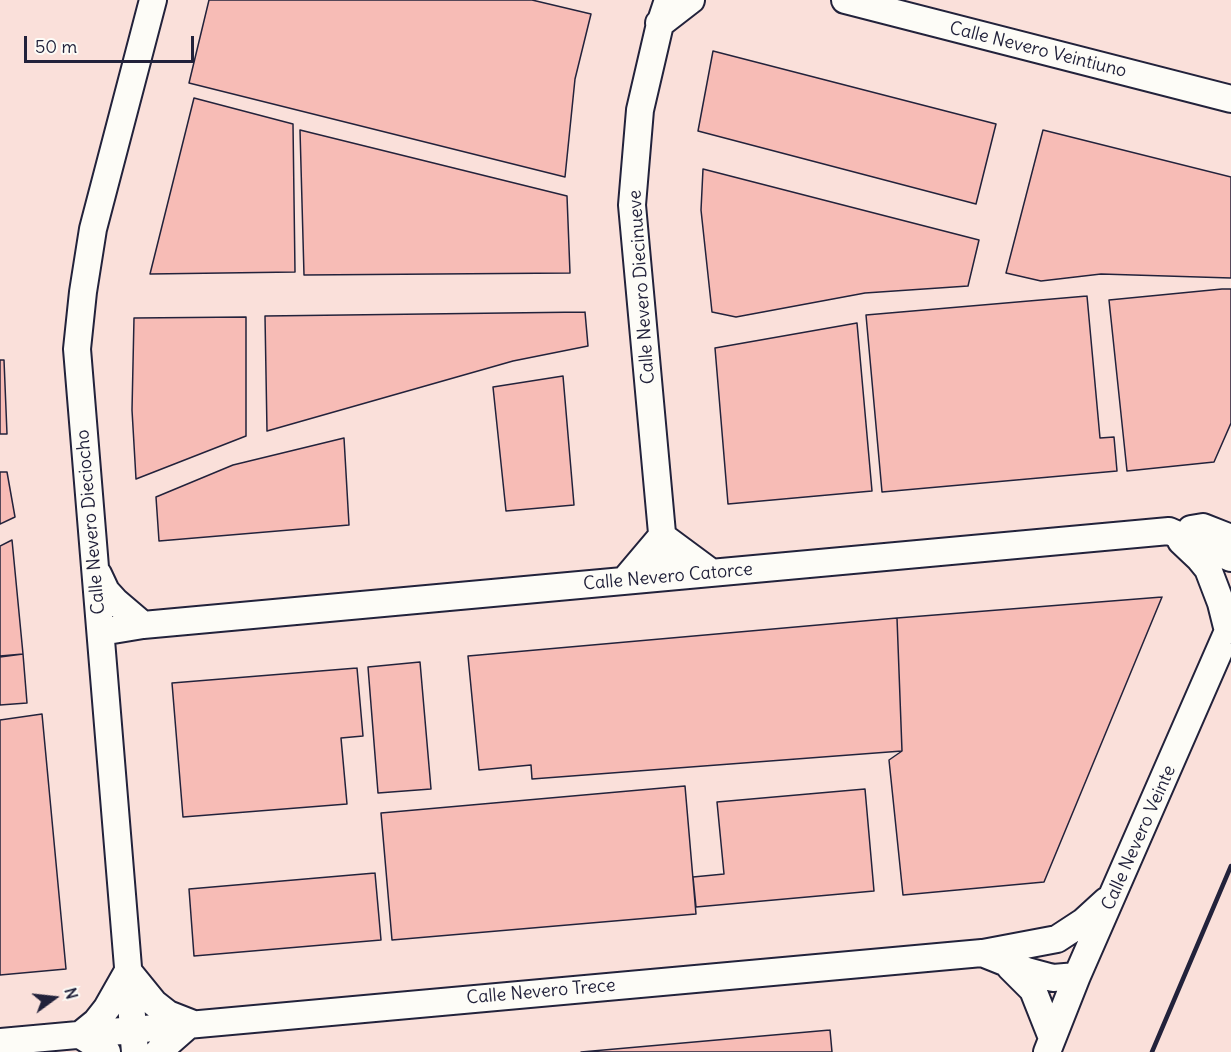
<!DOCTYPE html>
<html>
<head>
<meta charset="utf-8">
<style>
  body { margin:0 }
  #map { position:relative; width:1231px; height:1052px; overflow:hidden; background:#fcefea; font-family:Delius,sans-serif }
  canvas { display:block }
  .north { position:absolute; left:24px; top:968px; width:60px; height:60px; -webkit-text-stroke:4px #fdfcf7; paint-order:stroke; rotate:75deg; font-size:16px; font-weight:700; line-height:24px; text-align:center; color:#22223b }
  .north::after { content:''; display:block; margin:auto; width:21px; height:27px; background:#22223b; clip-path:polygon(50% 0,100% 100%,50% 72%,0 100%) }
  .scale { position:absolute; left:24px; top:36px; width:170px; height:27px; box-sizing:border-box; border:3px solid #22223b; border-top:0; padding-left:8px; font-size:18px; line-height:21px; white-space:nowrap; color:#22223b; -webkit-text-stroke:4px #fdfcf7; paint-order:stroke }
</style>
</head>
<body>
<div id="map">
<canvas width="1231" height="1052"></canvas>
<div class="north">N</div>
<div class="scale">50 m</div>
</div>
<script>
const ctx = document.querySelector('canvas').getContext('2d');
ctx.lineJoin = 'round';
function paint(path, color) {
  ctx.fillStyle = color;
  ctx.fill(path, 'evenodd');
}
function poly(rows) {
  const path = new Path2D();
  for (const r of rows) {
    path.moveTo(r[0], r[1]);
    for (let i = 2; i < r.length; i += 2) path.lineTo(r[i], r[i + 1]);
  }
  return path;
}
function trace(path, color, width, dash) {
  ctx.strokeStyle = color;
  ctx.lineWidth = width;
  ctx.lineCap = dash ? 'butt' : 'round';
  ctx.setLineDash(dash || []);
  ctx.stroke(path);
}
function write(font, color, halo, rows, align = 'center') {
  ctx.font = font + ' Delius,sans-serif';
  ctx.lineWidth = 4.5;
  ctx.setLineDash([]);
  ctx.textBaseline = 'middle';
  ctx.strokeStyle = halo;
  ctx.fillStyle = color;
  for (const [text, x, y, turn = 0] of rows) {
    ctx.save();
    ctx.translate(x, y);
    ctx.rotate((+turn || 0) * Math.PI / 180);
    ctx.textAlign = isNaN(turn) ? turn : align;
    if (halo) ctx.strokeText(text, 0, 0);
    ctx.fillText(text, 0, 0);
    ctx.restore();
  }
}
paint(poly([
  [0,0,1231,0,1231,1052,0,1052]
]), '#fae0da');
const building = poly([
  [209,0,532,0,591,14,575,79,565,177,189,83,209,0],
  [713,51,996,124,976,204,698,131,713,51],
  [194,98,293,124,295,272,150,274,194,98],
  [300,130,567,196,570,273,304,275,300,130],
  [1043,130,1231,177,1231,278,1101,274,1041,281,1006,273,1043,130],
  [703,169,979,240,968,286,865,293,736,317,712,312,701,210,703,169],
  [1222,289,1231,289,1231,423,1214,462,1127,471,1109,300,1222,289],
  [1087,296,1100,438,1114,437,1117,471,882,492,866,315,1087,296],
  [585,312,588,346,513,361,267,431,265,316,585,312],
  [246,317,246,436,136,479,132,410,134,318,246,317],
  [857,323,872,491,728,504,715,348,857,323],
  [0,360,4,360,7,434,0,434,0,360],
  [563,376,574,505,506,511,493,387,563,376],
  [344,438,349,525,159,541,156,497,233,465,344,438],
  [0,472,7,472,15,517,0,524,0,472],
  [12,540,23,654,0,657,0,546,12,540],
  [1162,597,1044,882,903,895,889,760,902,751,897,618,1162,597],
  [897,618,902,751,532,779,531,765,479,770,468,656,897,618],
  [23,654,27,703,0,705,0,656,23,654],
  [420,662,431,789,378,793,368,667,420,662],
  [357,668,363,736,341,738,347,804,183,817,172,683,357,668],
  [42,714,66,969,0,975,0,720,42,714],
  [685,786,696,914,392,940,381,813,685,786],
  [865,789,874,891,696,907,693,877,724,874,717,802,865,789],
  [375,873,381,940,194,956,189,889,375,873],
  [830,1030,832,1052,581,1052,830,1030]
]);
paint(building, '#f7bcb6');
trace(building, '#22223b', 1.5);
const minor = poly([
  [845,0,1231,99],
  [659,23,660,24,691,0],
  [1191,529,1203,527,1231,538],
  [1181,541,1199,558,1208,569,1221,603,1228,631],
  [98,574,106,591,116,602,143,625],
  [666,577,632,205,640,110,660,24,668,0],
  [624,581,662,536,712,573],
  [101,632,143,625,1169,531,1231,558],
  [983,953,1057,939,1083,922,1106,901],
  [1010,967,1033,990,1052,1038],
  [0,1042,982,953,1027,971,1053,978,1077,976],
  [107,1052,80,1035,96,1022,107,1008,128,971,154,1003,168,1014,191,1023,158,1052],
  [135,1052,77,349,83,292,93,229,153,0],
  [1047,1052,1077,976,1231,624]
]);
trace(minor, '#22223b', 30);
trace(minor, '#fdfcf7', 26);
trace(poly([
  [1152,1052,1231,866]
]), '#22223b', 4.5);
write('18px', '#22223b', '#fdfcf7', [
  ["Calle Nevero Veintiuno",1038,50,14],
  ["Calle Nevero Diecinueve",642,287,-94],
  ["Calle Nevero Dieciocho",91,522,-95],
  ["Calle Nevero Catorce",668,577,-5],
  ["Calle Nevero Veinte",1139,838,-66],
  ["Calle Nevero Trece",541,992,-5]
]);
</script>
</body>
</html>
